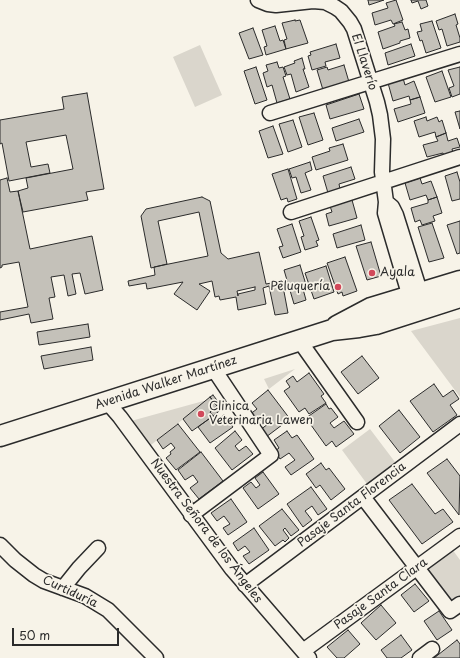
<!DOCTYPE html>
<html>
<head>
<meta charset="utf-8">
<style>
  body { margin:0 }
  #map { position:relative; width:460px; height:658px; overflow:hidden; background:#f7f3e8; font-family:"Playpen Sans",sans-serif }
  canvas { display:block }
  .scale { position:absolute; left:12px; top:628px; width:107px; height:18px; box-sizing:border-box; border:2px solid #2b2b2b; border-top:0; padding-left:5px; font-size:12px; line-height:14px; white-space:nowrap; color:#2b2b2b; -webkit-text-stroke:3px #f7f3e8; paint-order:stroke }
</style>
</head>
<body>
<div id="map">
<canvas width="460" height="658"></canvas>
<div class="scale">50 m</div>
</div>
<script>
const ctx = document.querySelector('canvas').getContext('2d');
ctx.lineJoin = 'round';
function paint(path, color) {
  ctx.fillStyle = color;
  ctx.fill(path, 'evenodd');
}
function poly(rows) {
  const path = new Path2D();
  for (const r of rows) {
    path.moveTo(r[0], r[1]);
    for (let i = 2; i < r.length; i += 2) path.lineTo(r[i], r[i + 1]);
  }
  return path;
}
function trace(path, color, width, dash) {
  ctx.strokeStyle = color;
  ctx.lineWidth = width;
  ctx.lineCap = dash ? 'butt' : 'round';
  ctx.setLineDash(dash || []);
  ctx.stroke(path);
}
function write(font, color, halo, rows, align = 'center') {
  ctx.font = font + ' "Playpen Sans",sans-serif';
  ctx.lineWidth = 3.5;
  ctx.setLineDash([]);
  ctx.textBaseline = 'middle';
  ctx.strokeStyle = halo;
  ctx.fillStyle = color;
  for (const [text, x, y, turn = 0] of rows) {
    ctx.save();
    ctx.translate(x, y);
    ctx.rotate((+turn || 0) * Math.PI / 180);
    ctx.textAlign = isNaN(turn) ? turn : align;
    if (halo) ctx.strokeText(text, 0, 0);
    ctx.fillText(text, 0, 0);
    ctx.restore();
  }
}
paint(poly([
  [200,45,222,95,195,107,173,57],
  [460,318,460,397,411,331],
  [295,369,269,389,264,379],
  [207,400,151,445,131,421],
  [370,429,395,462,367,484,342,450],
  [452,549,460,560,460,596,449,604,424,571]
]), '#dad6cc');
const building = poly([
  [368,0,384,0,369,5,368,0],
  [396,0,403,20,393,24,391,20,375,25,372,13,388,8,386,3,396,0],
  [411,0,426,0,428,6,421,9,418,1,412,3,411,0],
  [455,14,458,24,456,25,460,38,460,42,447,46,442,29,439,30,436,21,455,14],
  [295,20,295,21,300,20,308,43,286,49,284,40,287,39,282,23,295,20],
  [432,21,441,48,426,53,422,40,420,41,417,32,422,31,420,24,432,21],
  [402,22,405,30,408,29,410,38,400,41,400,43,383,49,378,32,395,26,394,24,402,22],
  [275,26,280,41,283,40,286,49,266,55,264,47,267,46,262,30,275,26],
  [253,28,263,55,249,59,239,33,253,28],
  [336,44,340,58,325,62,326,66,312,70,308,56,311,55,310,52,336,44],
  [411,44,415,56,388,65,385,53,411,44],
  [302,58,305,69,303,69,309,87,296,92,291,74,287,75,284,67,295,63,294,61,302,58],
  [277,62,279,68,283,67,286,76,283,77,290,99,277,103,272,85,267,87,263,73,268,71,266,65,277,62],
  [344,65,349,82,323,90,317,70,327,67,328,70,344,65],
  [256,67,267,100,255,104,244,71,256,67],
  [460,67,460,94,452,97,449,88,454,86,448,70,460,67],
  [442,71,451,97,435,102,426,77,442,71],
  [403,78,405,85,414,81,420,97,410,100,409,96,393,101,388,83,403,78],
  [87,93,104,189,86,192,88,200,23,212,18,191,28,188,26,178,73,169,66,135,26,142,31,167,48,164,50,173,9,181,2,143,0,144,0,120,64,109,62,97,87,93],
  [359,94,364,109,330,119,326,105,359,94],
  [420,97,425,113,398,122,394,109,411,104,410,100,420,97],
  [460,111,460,129,455,112,460,111],
  [314,113,323,140,308,145,299,117,314,113],
  [426,117,427,121,437,117,439,122,442,120,446,133,436,137,435,132,419,137,414,121,426,117],
  [359,119,364,132,336,141,332,128,359,119],
  [293,120,302,147,288,152,279,124,293,120],
  [273,126,283,154,268,158,259,131,273,126],
  [446,133,448,141,457,138,460,147,452,149,453,153,444,156,443,153,427,157,423,145,438,141,436,137,446,133],
  [343,144,348,160,316,170,312,157,330,151,329,148,343,144],
  [310,162,312,170,305,173,311,190,301,193,296,177,292,178,289,169,310,162],
  [351,167,355,179,339,184,340,189,328,193,323,176,351,167],
  [288,169,297,199,288,202,287,198,281,200,272,174,288,169],
  [457,172,460,182,460,199,452,201,445,176,457,172],
  [7,178,10,192,18,191,30,249,92,236,103,290,85,294,80,273,72,274,76,294,68,296,64,275,51,277,55,297,49,298,53,319,31,323,29,314,0,320,0,312,28,307,19,262,2,265,2,267,0,268,0,180,7,178],
  [420,178,422,184,431,181,437,197,428,200,426,195,410,200,405,183,420,178],
  [202,197,210,201,221,253,228,259,259,252,266,284,282,281,288,313,275,315,269,286,263,288,266,304,238,310,236,297,220,300,219,296,215,297,212,281,199,284,210,291,197,310,174,294,183,282,147,289,146,283,129,286,128,281,155,275,154,267,208,256,199,212,158,221,167,264,151,268,141,216,146,209,202,197],
  [255,287,255,290,238,294,238,296,237,291,255,287],
  [437,197,442,213,433,216,435,221,422,225,420,220,415,222,411,208,428,203,428,200,437,197],
  [352,200,357,218,329,226,326,214,332,212,330,206,352,200],
  [311,217,319,240,316,241,318,246,305,250,301,237,304,236,299,221,311,217],
  [460,221,460,253,457,254,447,225,460,221],
  [432,223,444,258,429,262,418,227,432,223],
  [292,224,301,252,283,258,279,247,283,246,277,229,292,224],
  [361,225,365,240,337,248,333,234,361,225],
  [371,242,381,276,367,280,356,246,371,242],
  [345,257,357,291,343,296,342,292,338,294,327,263,345,257],
  [300,265,307,288,303,289,306,300,294,304,284,270,300,265],
  [326,266,334,292,314,299,305,273,326,266],
  [88,324,90,337,39,345,37,332,88,324],
  [91,347,93,360,44,369,41,356,91,347],
  [362,356,379,378,358,394,341,372,362,356],
  [309,373,324,394,321,396,326,403,309,414,305,408,299,412,284,391,290,387,286,381,293,376,297,382,309,373],
  [434,384,443,397,453,390,459,399,450,405,457,415,433,432,410,401,434,384],
  [268,390,290,419,266,437,260,430,268,424,263,418,256,423,249,415,257,409,252,403,268,390],
  [213,395,223,408,213,416,210,412,217,406,210,397,213,395],
  [210,397,217,406,210,412,213,416,192,431,183,419,210,397],
  [326,404,329,409,331,408,338,417,330,423,334,428,344,421,354,434,336,447,332,441,326,446,306,418,326,404],
  [399,410,420,437,400,453,379,426,399,410],
  [224,415,233,427,210,443,198,427,213,416,217,420,224,415],
  [178,424,200,452,176,470,166,458,171,454,170,452,175,448,171,443,163,449,157,440,178,424],
  [235,431,242,440,235,446,239,451,246,446,253,454,232,470,215,448,235,431],
  [287,431,292,438,297,435,314,459,291,475,285,467,295,460,289,453,280,459,275,451,279,448,274,440,287,431],
  [201,452,223,481,199,499,190,488,198,482,193,475,185,480,178,470,201,452],
  [447,459,460,476,459,515,427,473,447,459],
  [321,463,326,470,329,468,345,489,331,500,320,485,316,488,306,474,321,463],
  [263,472,279,494,258,509,243,488,251,482,256,488,260,485,255,478,263,472],
  [412,484,435,514,443,509,453,522,422,544,389,500,412,484],
  [311,487,327,509,318,515,312,506,305,511,312,520,303,527,287,504,311,487],
  [231,499,247,522,228,535,223,528,230,524,224,516,217,521,211,513,231,499],
  [282,509,299,530,291,536,285,528,283,530,289,538,285,542,283,540,275,546,259,526,282,509],
  [254,528,269,550,249,564,243,556,250,552,245,546,238,551,233,543,254,528],
  [415,584,429,601,414,612,401,595,415,584],
  [381,605,396,623,376,640,361,623,381,605],
  [439,611,452,630,437,640,424,621,439,611],
  [348,630,360,644,344,658,337,658,327,647,348,630],
  [401,635,412,650,401,658,387,658,381,650,401,635],
  [457,640,460,644,460,658,434,658,457,640]
]);
paint(building, '#c4c1b9');
trace(building, '#2b2b2b', 1);
const street = poly([
  [258,0,268,4,276,5,313,1,325,2,335,7,341,11,350,22,354,29,377,102,380,115,383,139,382,172,386,202,385,213,412,304],
  [270,113,460,54],
  [386,202,392,207,396,215,423,301],
  [291,212,460,157],
  [299,340,357,422],
  [107,402,120,417,232,569,309,658],
  [363,497,450,611,460,604],
  [191,515,271,455,213,368],
  [0,545,15,560,34,575,44,581,85,596,108,610,156,658],
  [245,585,460,424],
  [63,588,79,568,98,548],
  [303,651,460,536],
  [420,658,432,649]
]);
const secondary = poly([
  [337,326,371,308,460,281],
  [0,436,332,330,359,327,376,324,460,297]
]);
trace(street, '#2b2b2b', 17);
trace(secondary, '#2b2b2b', 23);
trace(street, '#f7f3e8', 14);
trace(secondary, '#f7f3e8', 20);
for (const [x, y, r, color] of [
  [372,273,4,"#d1495b"],
  [338,287,4,"#d1495b"],
  [201,414,4,"#d1495b"]
]) {
  const dot = new Path2D();
  dot.arc(x, y, r, 0, 2 * Math.PI);
  ctx.fillStyle = color;
  ctx.fill(dot);
  trace(dot, '#f7f3e8', 1.5);
}
write('12px', '#2b2b2b', '#f7f3e8', [
  ["El Llaverío",364,62,72],
  ["Avenida Walker Martínez",166,383,-18],
  ["Pasaje Santa Florencia",352,505,-37],
  ["Nuestra Señora de los Ángeles",206,531,53],
  ["Curtiduría",70,592,25],
  ["Pasaje Santa Clara",381,594,-36]
]);
write('12px', '#2b2b2b', '#f7f3e8', [
  ["Ayala",380,273],
  ["Peluquería",330,287,"right"],
  ["Clinica",209,407],
  ["Veterinaria Lawen",209,421]
], 'left');
</script>
</body>
</html>
